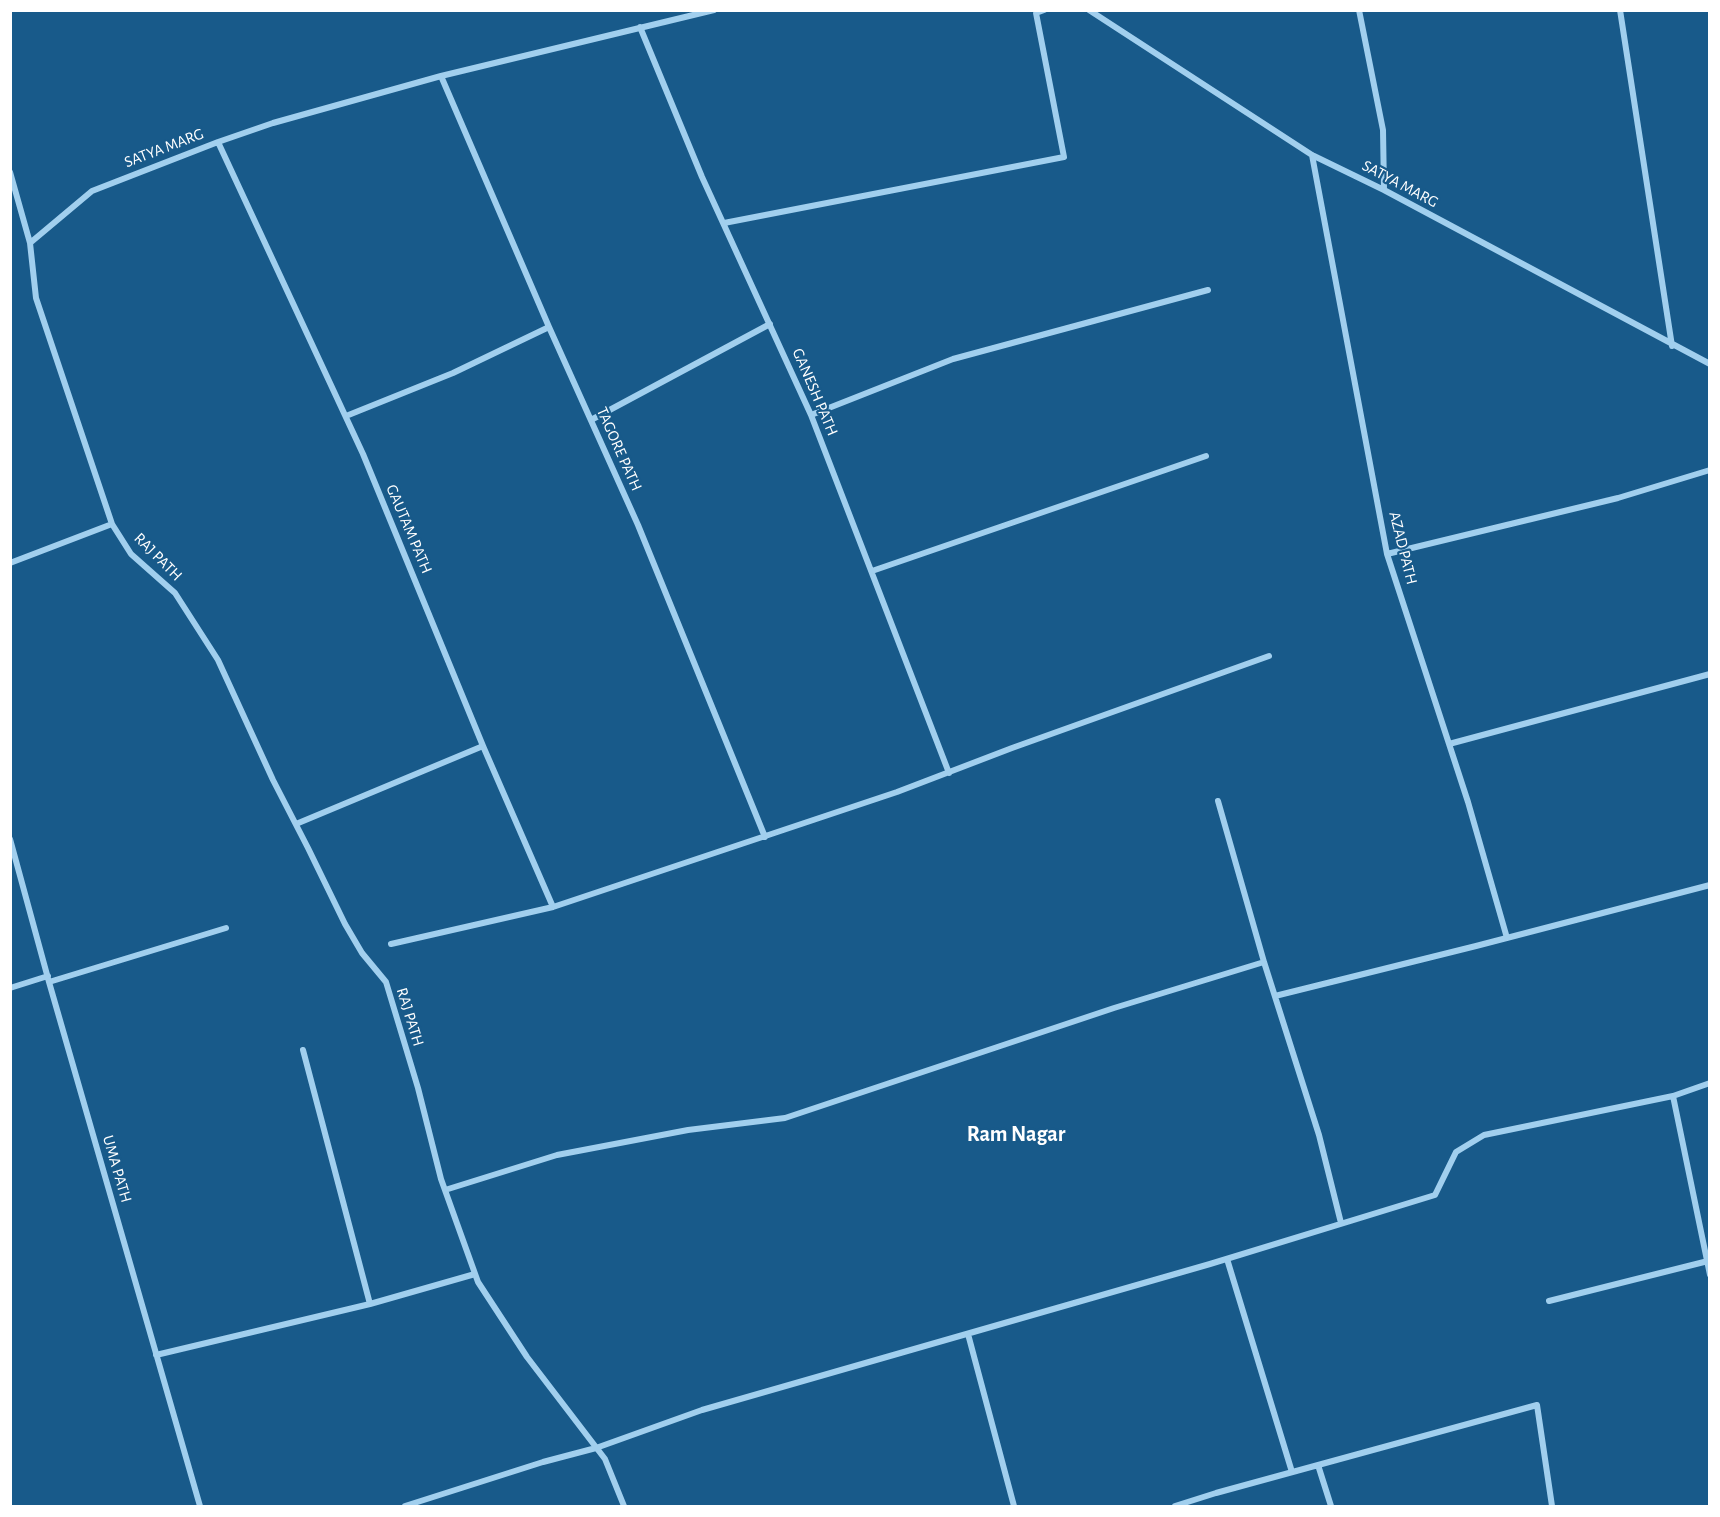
<!DOCTYPE html>
<html>
<head>
<meta charset="utf-8">
<style>
  body { margin:0 }
  #map { position:relative; width:1720px; height:1517px; overflow:hidden; background:#185a8a; font-family:"Alegreya Sans",sans-serif }
  canvas { display:block }
  .frame { position:absolute; inset:0; border:12px solid #fff; pointer-events:none }
</style>
</head>
<body>
<div id="map">
<canvas width="1720" height="1517"></canvas>
<div class="frame"></div>
</div>
<script>
const ctx = document.querySelector('canvas').getContext('2d');
ctx.lineJoin = 'round';
function poly(rows) {
  const path = new Path2D();
  for (const r of rows) {
    path.moveTo(r[0], r[1]);
    for (let i = 2; i < r.length; i += 2) path.lineTo(r[i], r[i + 1]);
  }
  return path;
}
function trace(path, color, width, dash) {
  ctx.strokeStyle = color;
  ctx.lineWidth = width;
  ctx.lineCap = dash ? 'butt' : 'round';
  ctx.setLineDash(dash || []);
  ctx.stroke(path);
}
function write(font, color, halo, rows, align = 'center') {
  ctx.font = font + ' "Alegreya Sans",sans-serif';
  ctx.lineWidth = 4.5;
  ctx.setLineDash([]);
  ctx.textBaseline = 'middle';
  ctx.strokeStyle = halo;
  ctx.fillStyle = color;
  for (const [text, x, y, turn = 0] of rows) {
    ctx.save();
    ctx.translate(x, y);
    ctx.rotate((+turn || 0) * Math.PI / 180);
    ctx.textAlign = isNaN(turn) ? turn : align;
    if (halo) ctx.strokeText(text, 0, 0);
    ctx.fillText(text, 0, 0);
    ctx.restore();
  }
}
trace(poly([
  [1089,10,1312,155,1384,190,1710,364],
  [1359,10,1383,130,1384,190],
  [1620,10,1672,346],
  [640,27,702,177,811,415,949,773],
  [441,76,549,327,638,525,765,837],
  [218,142,363,454,483,746,296,824],
  [1312,155,1387,554,1468,802,1507,938],
  [10,172,30,243],
  [724,223,1064,157,1036,13,1044,10],
  [811,415,953,359,1208,290],
  [346,416,453,373,549,327],
  [591,420,770,324],
  [112,524,131,554,175,593,218,660,273,780,308,848,345,924,362,953,386,982,418,1088,441,1179,478,1282,527,1357,605,1459,624,1506],
  [1387,554,1618,498,1710,470],
  [10,563,112,524,36,298,30,243,92,191,218,142,273,123,441,76,714,10],
  [872,571,1206,456],
  [1449,744,1710,674],
  [483,746,553,907,897,792,1012,748,1269,656],
  [1218,801,1264,962],
  [10,839,49,982,200,1506],
  [391,944,553,907],
  [49,982,226,928],
  [10,988,48,976],
  [1275,996,1476,946,1710,885],
  [303,1050,370,1304],
  [1673,1096,1710,1275],
  [445,1190,557,1155,688,1130,785,1118,1114,1008,1264,962,1319,1135,1341,1223],
  [1227,1259,1292,1472],
  [1549,1301,1708,1261],
  [968,1334,1014,1506],
  [156,1355,370,1304,475,1274],
  [1318,1465,1331,1506],
  [405,1506,543,1462,596,1448,702,1410,1210,1264,1435,1195,1456,1152,1484,1135,1673,1096,1710,1083],
  [1175,1506,1216,1493,1537,1405,1552,1506]
]), '#a1cfee', 6);
write('16px', '#fff', '#185a8a', [
  ["SATYA MARG",164,148,-21],
  ["SATYA MARG",1400,184,28],
  ["GANESH PATH",815,392,67],
  ["TAGORE PATH",619,449,66],
  ["GAUTAM PATH",409,529,67],
  ["AZAD PATH",1403,548,76],
  ["RAJ PATH",158,557,45],
  ["RAJ PATH",410,1017,73],
  ["UMA PATH",117,1169,74]
]);
write('bold 22px', '#fff', '#185a8a', [
  ["Ram Nagar",1016,1134]
]);
</script>
</body>
</html>
